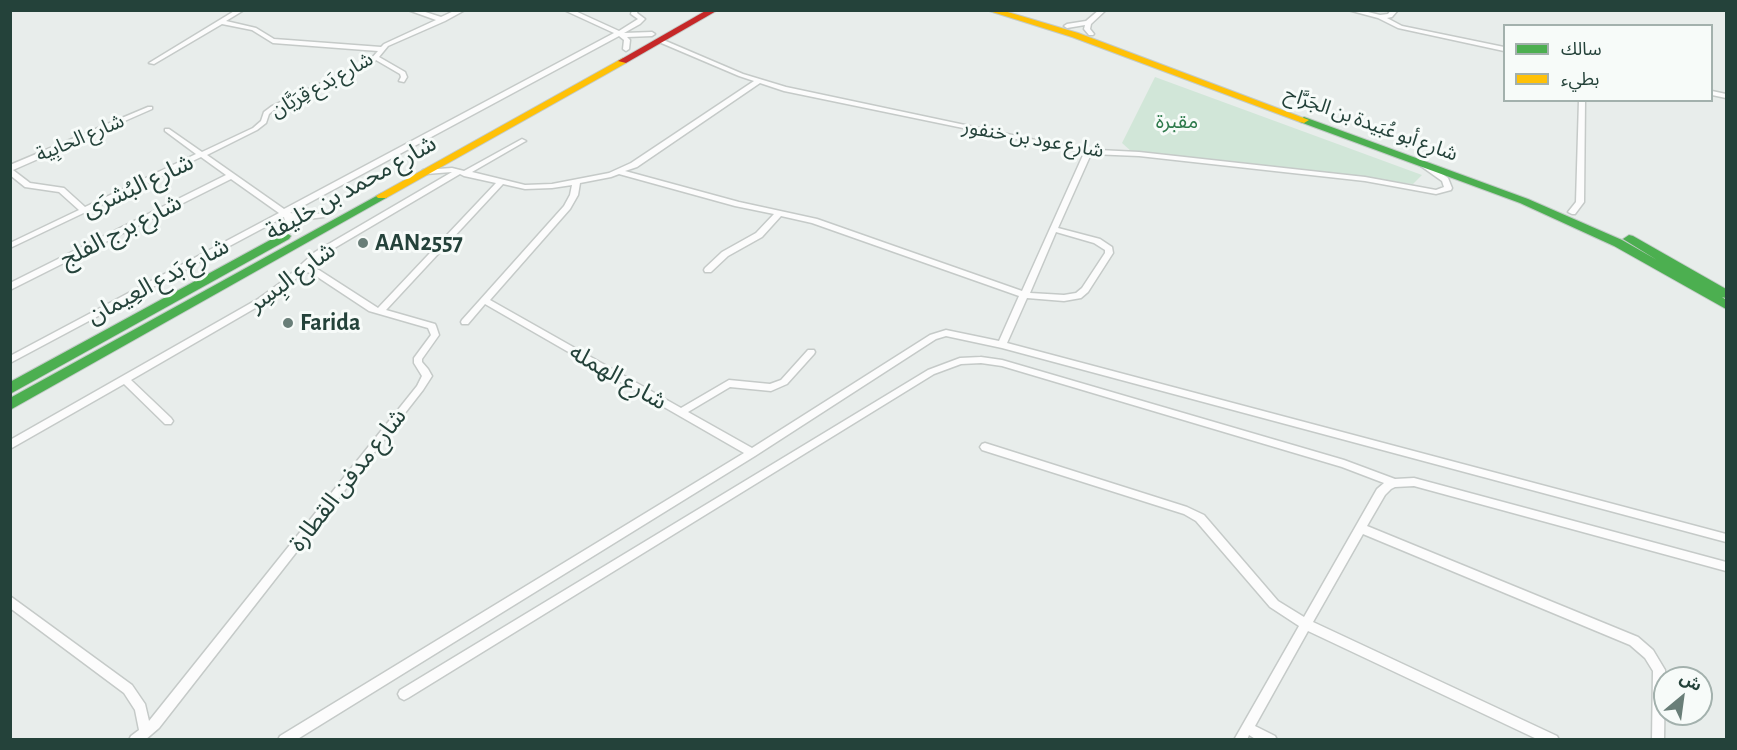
<!DOCTYPE html>
<html>
<head>
<meta charset="utf-8">
<style>
  body { margin:0 }
  #map { position:relative; width:1737px; height:750px; overflow:hidden; background:#e8edeb; font-family:"Alegreya Sans","Noto Sans Arabic",sans-serif }
  canvas { display:block }
  .frame { position:absolute; inset:0; border:12px solid #24423a; pointer-events:none }
  .legend { position:absolute; left:1503px; top:24px; width:210px; height:78px; box-sizing:border-box; background:#f7fbf9; border:2px solid #a3b1ad; margin:0; padding:8px 10px; list-style:none; font-size:18px; color:#24423a }
  .legend li { display:flex; align-items:center; gap:12px; height:30px }
  .legend b { width:30px; border:2px solid #a3b1ad }
  .north { position:absolute; left:1653px; top:666px; width:60px; height:60px; box-sizing:border-box; background:#f7fbf9; border:2px solid #a3b1ad; border-radius:50%; rotate:29deg; font-size:16px; font-weight:700; line-height:24px; text-align:center; color:#24423a }
  .north::after { content:''; display:block; margin:auto; width:21px; height:27px; background:#697e78; clip-path:polygon(50% 0,100% 100%,50% 72%,0 100%) }
</style>
</head>
<body>
<div id="map">
<canvas width="1737" height="750"></canvas>
<div class="frame"></div>
<ul class="legend">
<li><b style="height:8px;background:#4caf50"></b>سالك</li>
<li><b style="height:8px;background:#ffc107"></b>بطيء</li>
</ul>
<div class="north">ش</div>
</div>
<script>
const ctx = document.querySelector('canvas').getContext('2d');
ctx.lineJoin = 'round';
function paint(path, color) {
  ctx.fillStyle = color;
  ctx.fill(path, 'evenodd');
}
function poly(rows) {
  const path = new Path2D();
  for (const r of rows) {
    path.moveTo(r[0], r[1]);
    for (let i = 2; i < r.length; i += 2) path.lineTo(r[i], r[i + 1]);
  }
  return path;
}
function trace(path, color, width, dash) {
  ctx.strokeStyle = color;
  ctx.lineWidth = width;
  ctx.lineCap = dash ? 'butt' : 'round';
  ctx.setLineDash(dash || []);
  ctx.stroke(path);
}
function write(font, color, halo, rows, align = 'center') {
  ctx.font = font + ' "Alegreya Sans","Noto Sans Arabic",sans-serif';
  ctx.lineWidth = 6;
  ctx.setLineDash([]);
  ctx.textBaseline = 'middle';
  ctx.strokeStyle = halo;
  ctx.fillStyle = color;
  for (const [text, x, y, turn = 0] of rows) {
    ctx.save();
    ctx.translate(x, y);
    ctx.rotate((+turn || 0) * Math.PI / 180);
    ctx.textAlign = isNaN(turn) ? turn : align;
    if (halo) ctx.strokeText(text, 0, 0);
    ctx.fillText(text, 0, 0);
    ctx.restore();
  }
}
paint(poly([
  [1155,77,1422,175,1413,184,1132,152,1122,143]
]), '#d1e6d8');
const street = poly([
  [236,10,244,10,226,21,256,28,274,39,381,47,384,44,436,20,408,10,419,10,441,17,456,10,465,10,445,21,388,46,379,57,405,72,407,77,404,82,399,81,401,77,400,74,376,60,374,62,276,108,269,114,266,123,257,130,207,155,284,209,614,33,564,10,573,10,619,31,638,19,631,14,632,10,638,10,637,13,645,19,640,24,624,33,652,32,655,34,652,36,627,37,630,40,629,49,626,51,623,49,624,40,619,36,290,213,308,215,324,213,328,215,324,217,308,219,292,218,294,226,284,241,281,242,277,239,286,226,284,217,10,363,10,356,279,213,231,179,10,290,10,283,226,175,201,157,10,248,10,243,79,210,59,192,25,187,10,175,10,165,148,107,152,107,152,109,13,170,30,183,64,188,85,207,196,154,165,131,165,129,169,129,202,152,253,128,261,121,264,112,272,106,370,60,378,51,273,43,252,30,222,24,154,64,149,63,236,10],
  [1099,10,1106,10,1091,24,1090,29,1094,34,1093,35,1089,35,1084,29,1085,25,1067,28,1064,26,1067,24,1086,21,1099,10],
  [1348,10,1360,10,1380,15,1388,14,1391,10,1398,10,1392,17,1387,18,1402,26,1504,47,1504,51,1398,28,1378,18,1348,10],
  [661,39,743,74,786,87,1078,149,1139,152,1365,177,1436,190,1444,187,1442,181,1418,164,1419,162,1425,162,1448,178,1452,188,1451,190,1436,194,1365,181,1139,156,1091,154,1058,228,1100,239,1112,247,1113,253,1088,292,1081,298,1064,301,1027,298,1007,343,1726,534,1726,542,1002,348,946,336,936,339,755,456,296,740,278,740,280,736,744,453,485,304,468,324,462,324,461,322,462,320,564,206,570,195,572,185,552,188,525,189,503,184,386,310,435,324,436,326,439,335,422,359,422,362,428,369,432,376,423,390,159,728,145,740,129,740,131,736,139,730,135,710,124,693,10,608,10,596,132,685,145,704,149,721,417,386,422,376,414,363,414,358,431,335,428,328,369,311,313,274,304,271,289,285,264,303,131,380,171,418,173,421,171,424,165,424,124,384,10,449,10,440,258,299,283,281,315,252,452,172,426,174,422,172,423,170,452,168,464,171,522,139,526,141,524,142,472,172,525,185,552,184,609,173,631,163,754,81,739,76,659,42,658,41,661,39],
  [760,83,784,91,1084,153,1022,291,817,219,739,202,625,171,637,167,760,83],
  [460,174,464,176,496,183,378,308,319,270,309,267,321,256,460,174],
  [619,174,735,206,774,214,756,233,722,252,705,268,704,270,705,272,711,272,728,256,762,237,781,216,812,223,1019,296,999,341,946,330,930,335,752,448,688,412,730,387,771,391,787,384,814,354,815,352,814,350,808,350,781,380,770,384,729,380,681,408,490,300,570,209,578,195,580,183,611,177,619,174],
  [1056,232,1094,243,1105,250,1105,253,1082,288,1076,293,1064,295,1030,293,1056,232],
  [1712,91,1726,94,1726,98,1712,95,1712,91],
  [1579,100,1585,100,1584,202,1575,214,1572,214,1568,212,1576,202,1579,100],
  [981,357,1002,360,1344,460,1395,479,1414,478,1726,562,1726,571,1414,486,1395,487,1391,489,1385,495,1367,526,1638,637,1653,650,1665,670,1664,740,1652,740,1653,671,1645,658,1630,645,1363,534,1313,622,1557,736,1559,740,1539,740,1308,631,1255,726,1275,736,1277,740,1257,740,1249,735,1247,740,1234,740,1299,626,1270,607,1196,521,1184,514,982,450,980,447,982,444,985,443,1187,507,1204,515,1278,601,1304,617,1377,489,1384,483,1342,467,1002,366,981,363,961,364,934,374,408,698,404,700,400,698,398,694,400,690,928,370,960,358,981,357]
]);
const fast = poly([
  [1304,117,1528,199,1622,240,1657,260,1623,239,1629,235,1633,236,1726,289,1726,298,1722,297,1726,300,1726,309,1614,246,1520,203,1300,122,1299,120,1304,117],
  [382,193,388,196,386,198,10,410,10,398,382,193],
  [285,232,291,236,289,239,10,394,10,382,285,232]
]);
const slow = poly([
  [986,10,1001,10,1078,33,1309,120,1304,123,1300,122,1072,37,986,10],
  [623,58,626,59,626,63,386,198,378,198,376,196,623,58]
]);
const jam = poly([
  [707,10,718,10,626,63,618,61,707,10]
]);
trace(street, '#c5cac8', 3);
trace(fast, '#c3cbc8', 2);
trace(slow, '#c3cbc8', 2);
trace(jam, '#c3cbc8', 2);
paint(street, '#fcfcfc');
paint(fast, '#4caf50');
paint(slow, '#ffc107');
paint(jam, '#c62828');
for (const [x, y, r, color] of [
  [363,243,6,"#697e78"],
  [288,323,6,"#697e78"]
]) {
  const dot = new Path2D();
  dot.arc(x, y, r, 0, 2 * Math.PI);
  ctx.fillStyle = color;
  ctx.fill(dot);
  trace(dot, '#f7fbf9', 2);
}
write('20px', '#24423a', '#f7fbf9', [
  ["شارع بَدع قِرَيَّان",322,85,-29],
  ["شارع أبو عُبَيدة بن الجَرَّاح",1371,124,20],
  ["شارع الحابِية",80,138,-23],
  ["شارع عود بن خنفور",1033,139,10]
]);
write('20px', '#2d7a4b', '#f7fbf9', [
  ["مقبرة",1177,122]
]);
write('24px', '#24423a', '#f7fbf9', [
  ["شارع البُشرَى",138,186,-25],
  ["شارع محمد بن خليفة",351,188,-29],
  ["شارع برج الفلج",121,231,-27],
  ["شارع البِسِر",292,277,-36],
  ["شارع بَدع العِيمان",158,281,-28],
  ["شارع الهمله",618,377,30],
  ["شارع مدفن القطارة",348,480,-52]
]);
write('bold 24px', '#24423a', '#f7fbf9', [
  ["AAN2557",375,243],
  ["Farida",300,323]
], 'left');
</script>
</body>
</html>
